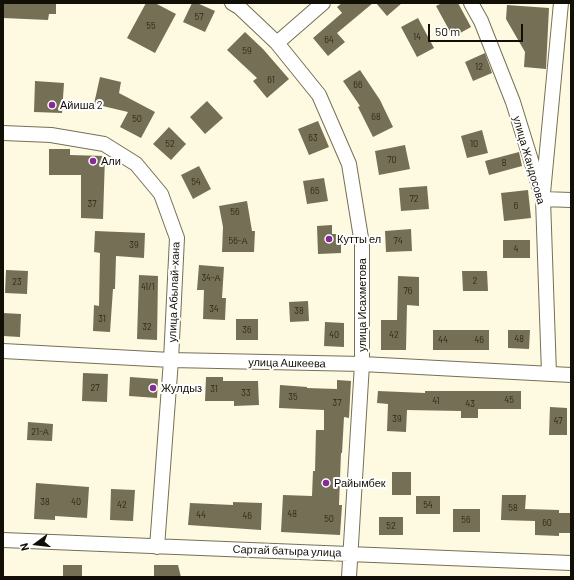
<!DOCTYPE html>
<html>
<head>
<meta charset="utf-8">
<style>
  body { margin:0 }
  #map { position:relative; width:574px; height:580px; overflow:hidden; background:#fefae2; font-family:Barlow,sans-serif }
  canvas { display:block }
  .frame { position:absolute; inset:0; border:4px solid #121006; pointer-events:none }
  .north { position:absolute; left:16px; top:524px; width:40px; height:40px; -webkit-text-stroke:3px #fff; paint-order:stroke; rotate:255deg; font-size:11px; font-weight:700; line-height:16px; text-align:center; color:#121006 }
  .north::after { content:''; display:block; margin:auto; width:14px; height:18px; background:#121006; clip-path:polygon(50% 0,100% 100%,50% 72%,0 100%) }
  .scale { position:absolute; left:428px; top:24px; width:95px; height:18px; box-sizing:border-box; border:2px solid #121006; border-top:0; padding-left:5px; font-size:12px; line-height:14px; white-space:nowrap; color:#121006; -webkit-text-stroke:3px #fff; paint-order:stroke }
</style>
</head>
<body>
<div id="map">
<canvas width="574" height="580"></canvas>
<div class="frame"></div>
<div class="north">N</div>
<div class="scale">50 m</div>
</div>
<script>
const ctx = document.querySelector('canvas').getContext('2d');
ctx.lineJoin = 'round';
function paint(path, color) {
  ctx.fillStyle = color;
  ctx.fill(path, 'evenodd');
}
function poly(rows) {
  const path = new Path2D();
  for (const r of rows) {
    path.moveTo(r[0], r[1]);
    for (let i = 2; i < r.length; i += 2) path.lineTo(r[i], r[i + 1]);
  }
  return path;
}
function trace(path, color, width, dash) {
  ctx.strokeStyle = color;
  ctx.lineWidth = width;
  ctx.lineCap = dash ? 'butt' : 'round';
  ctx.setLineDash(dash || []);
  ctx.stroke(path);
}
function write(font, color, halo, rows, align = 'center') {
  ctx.font = font + ' Barlow,sans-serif';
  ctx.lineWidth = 4;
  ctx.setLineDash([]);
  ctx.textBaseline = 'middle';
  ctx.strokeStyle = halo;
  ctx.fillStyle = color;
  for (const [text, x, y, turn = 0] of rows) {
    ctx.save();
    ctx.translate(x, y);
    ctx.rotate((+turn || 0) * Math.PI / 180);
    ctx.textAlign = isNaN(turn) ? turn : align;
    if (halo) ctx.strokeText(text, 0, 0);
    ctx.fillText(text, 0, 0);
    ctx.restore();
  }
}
paint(poly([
  [4,3,56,4,56,14,49,14,48,20,3,18],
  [146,3,155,3,176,14,155,53,127,38],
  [192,3,197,3,215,11,205,32,183,22],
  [342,3,373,3,337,33,345,42,328,56,313,38,342,13,337,7],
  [376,3,402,3,387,16],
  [442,3,458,3,471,27,453,37,436,6],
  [507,5,549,8,546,69,524,67,525,52,506,19],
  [418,18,434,48,417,57,401,27],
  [245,32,263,49,289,79,267,98,253,81,257,78,227,50],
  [485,53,492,73,473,81,465,62],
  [360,70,380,100,393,127,373,137,358,107,360,106,343,81],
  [100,77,121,82,119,93,155,112,141,138,120,127,128,112,94,104],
  [35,81,64,83,62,113,34,112],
  [207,101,223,118,205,134,190,117],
  [318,121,329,147,309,155,298,129],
  [169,127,186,144,171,160,153,144],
  [482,130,488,153,467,158,461,136],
  [405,145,410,169,379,175,375,151],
  [49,149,70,149,70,155,105,156,103,219,81,218,81,175,49,175],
  [519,152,522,166,489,175,485,161],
  [199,166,211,189,193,199,181,175],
  [324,178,328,201,307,204,303,181],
  [427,186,429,209,401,211,399,188],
  [528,190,531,218,504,221,501,193],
  [247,201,252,231,255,231,254,252,222,252,223,227,219,206],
  [332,225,332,234,341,234,341,253,318,254,317,226],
  [411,229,412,251,386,252,385,231],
  [95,231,145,233,144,258,116,256,115,289,113,289,110,332,93,331,94,305,99,306,100,253,94,252],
  [503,240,530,240,530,258,503,258],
  [199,265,224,267,222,298,226,298,225,320,203,319,204,290,197,290],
  [6,270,28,271,27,294,5,293],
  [462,271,487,271,488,291,463,291],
  [139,275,158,276,157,340,137,339],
  [398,276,419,277,419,306,407,305,406,350,381,350,381,320,397,320],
  [308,301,309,321,290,322,289,302],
  [3,313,21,314,20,337,3,336],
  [236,319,258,319,258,340,236,340],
  [325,322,344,323,344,347,324,346],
  [433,330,489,330,489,350,433,350],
  [508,330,530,330,529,349,508,348],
  [83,373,108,374,107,402,82,401],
  [130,377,158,379,157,398,129,396],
  [206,377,223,377,223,381,258,381,259,405,234,406,234,401,205,401],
  [337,380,351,381,349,418,344,417,342,453,341,453,339,505,342,505,340,535,281,532,283,495,312,496,313,471,315,471,316,430,324,430,324,410,279,408,280,385,307,387,307,388,337,389],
  [378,391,425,393,425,391,521,391,521,409,478,409,478,418,461,418,461,411,407,410,406,432,387,431,388,404,377,403],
  [550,407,567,408,567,435,549,435],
  [28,422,53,424,52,441,27,440],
  [392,472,411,472,411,495,392,495],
  [36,483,89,487,87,518,55,516,55,520,34,519],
  [111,489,135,490,133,521,110,520],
  [502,495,526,495,525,509,559,510,559,513,571,513,571,533,559,533,559,536,535,535,535,521,501,520],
  [416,496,440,496,440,514,416,514],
  [233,502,262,503,261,530,188,525,190,503,233,505],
  [453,509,480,509,480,532,453,532],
  [379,517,403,517,403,535,379,535],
  [63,565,82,565,82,577,63,577],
  [154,565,178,565,181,577,154,577]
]), '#746f55');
const minor = poly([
  [232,3,239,7,277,43,319,95,349,164,362,244,362,364,349,577],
  [471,3,481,21,513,102,543,199,549,374],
  [277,43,323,3],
  [3,133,51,135,104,144,136,164,161,194,177,238,171,360,157,547],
  [543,193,561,3],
  [543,199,571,200],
  [3,351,171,360,362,364,571,375],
  [3,540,571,563]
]);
trace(minor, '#757055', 16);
trace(minor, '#fff', 14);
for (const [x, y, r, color] of [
  [52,105,4,"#862a96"],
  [93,161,4,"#862a96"],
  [329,239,4,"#862a96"],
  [153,388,4,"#862a96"],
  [326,483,4,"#862a96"]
]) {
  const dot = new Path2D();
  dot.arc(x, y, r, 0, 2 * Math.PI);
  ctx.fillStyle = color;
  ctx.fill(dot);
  trace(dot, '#fff', 1.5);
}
write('9px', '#2a281a', null, [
  ["57",199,17],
  ["55",151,26],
  ["14",417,37],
  ["64",329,40],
  ["59",247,51],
  ["12",479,67],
  ["61",271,80],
  ["66",358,85],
  ["68",376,117],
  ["50",137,119],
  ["63",313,138],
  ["52",170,144],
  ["10",474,144],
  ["70",392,160],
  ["8",504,163],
  ["54",196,182],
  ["65",315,191],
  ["72",414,199],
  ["37",92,204],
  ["6",516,206],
  ["56",235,212],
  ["56-А",238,241],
  ["74",398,241],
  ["39",134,245],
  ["4",516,249],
  ["34-А",211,278],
  ["2",475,281],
  ["23",17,282],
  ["41/1",148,287],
  ["76",408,291],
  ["34",214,309],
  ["38",299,311],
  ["31",102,319],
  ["32",147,327],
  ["36",247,330],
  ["40",334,335],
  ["42",394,335],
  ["48",519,339],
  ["44",443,340],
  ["46",479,340],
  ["27",95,388],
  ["31",214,389],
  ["33",246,393],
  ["35",293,397],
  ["45",509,400],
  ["41",436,401],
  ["37",337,403],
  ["43",470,404],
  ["39",397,419],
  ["47",558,421],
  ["21-А",40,432],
  ["38",45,502],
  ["40",76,502],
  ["42",122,505],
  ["54",428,505],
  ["58",513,508],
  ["48",292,514],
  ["44",201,515],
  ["46",247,516],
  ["50",329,519],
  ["56",466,520],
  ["60",547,523],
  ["52",391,526]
]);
write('11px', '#121006', '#fff', [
  ["Айиша 2",60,105],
  ["Али",101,161],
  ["Кутты ел",337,239],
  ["Жулдыз",161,388],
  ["Райымбек",334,483]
], 'left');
write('11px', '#121006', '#fff', [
  ["улица Жандосова",529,160,74],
  ["улица Абылай-хана",174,292,-88],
  ["улица Исахметова",362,305,-90],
  ["улица Ашкеева",287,363,1],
  ["Сартай батыра улица",287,551,2]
]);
</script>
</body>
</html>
